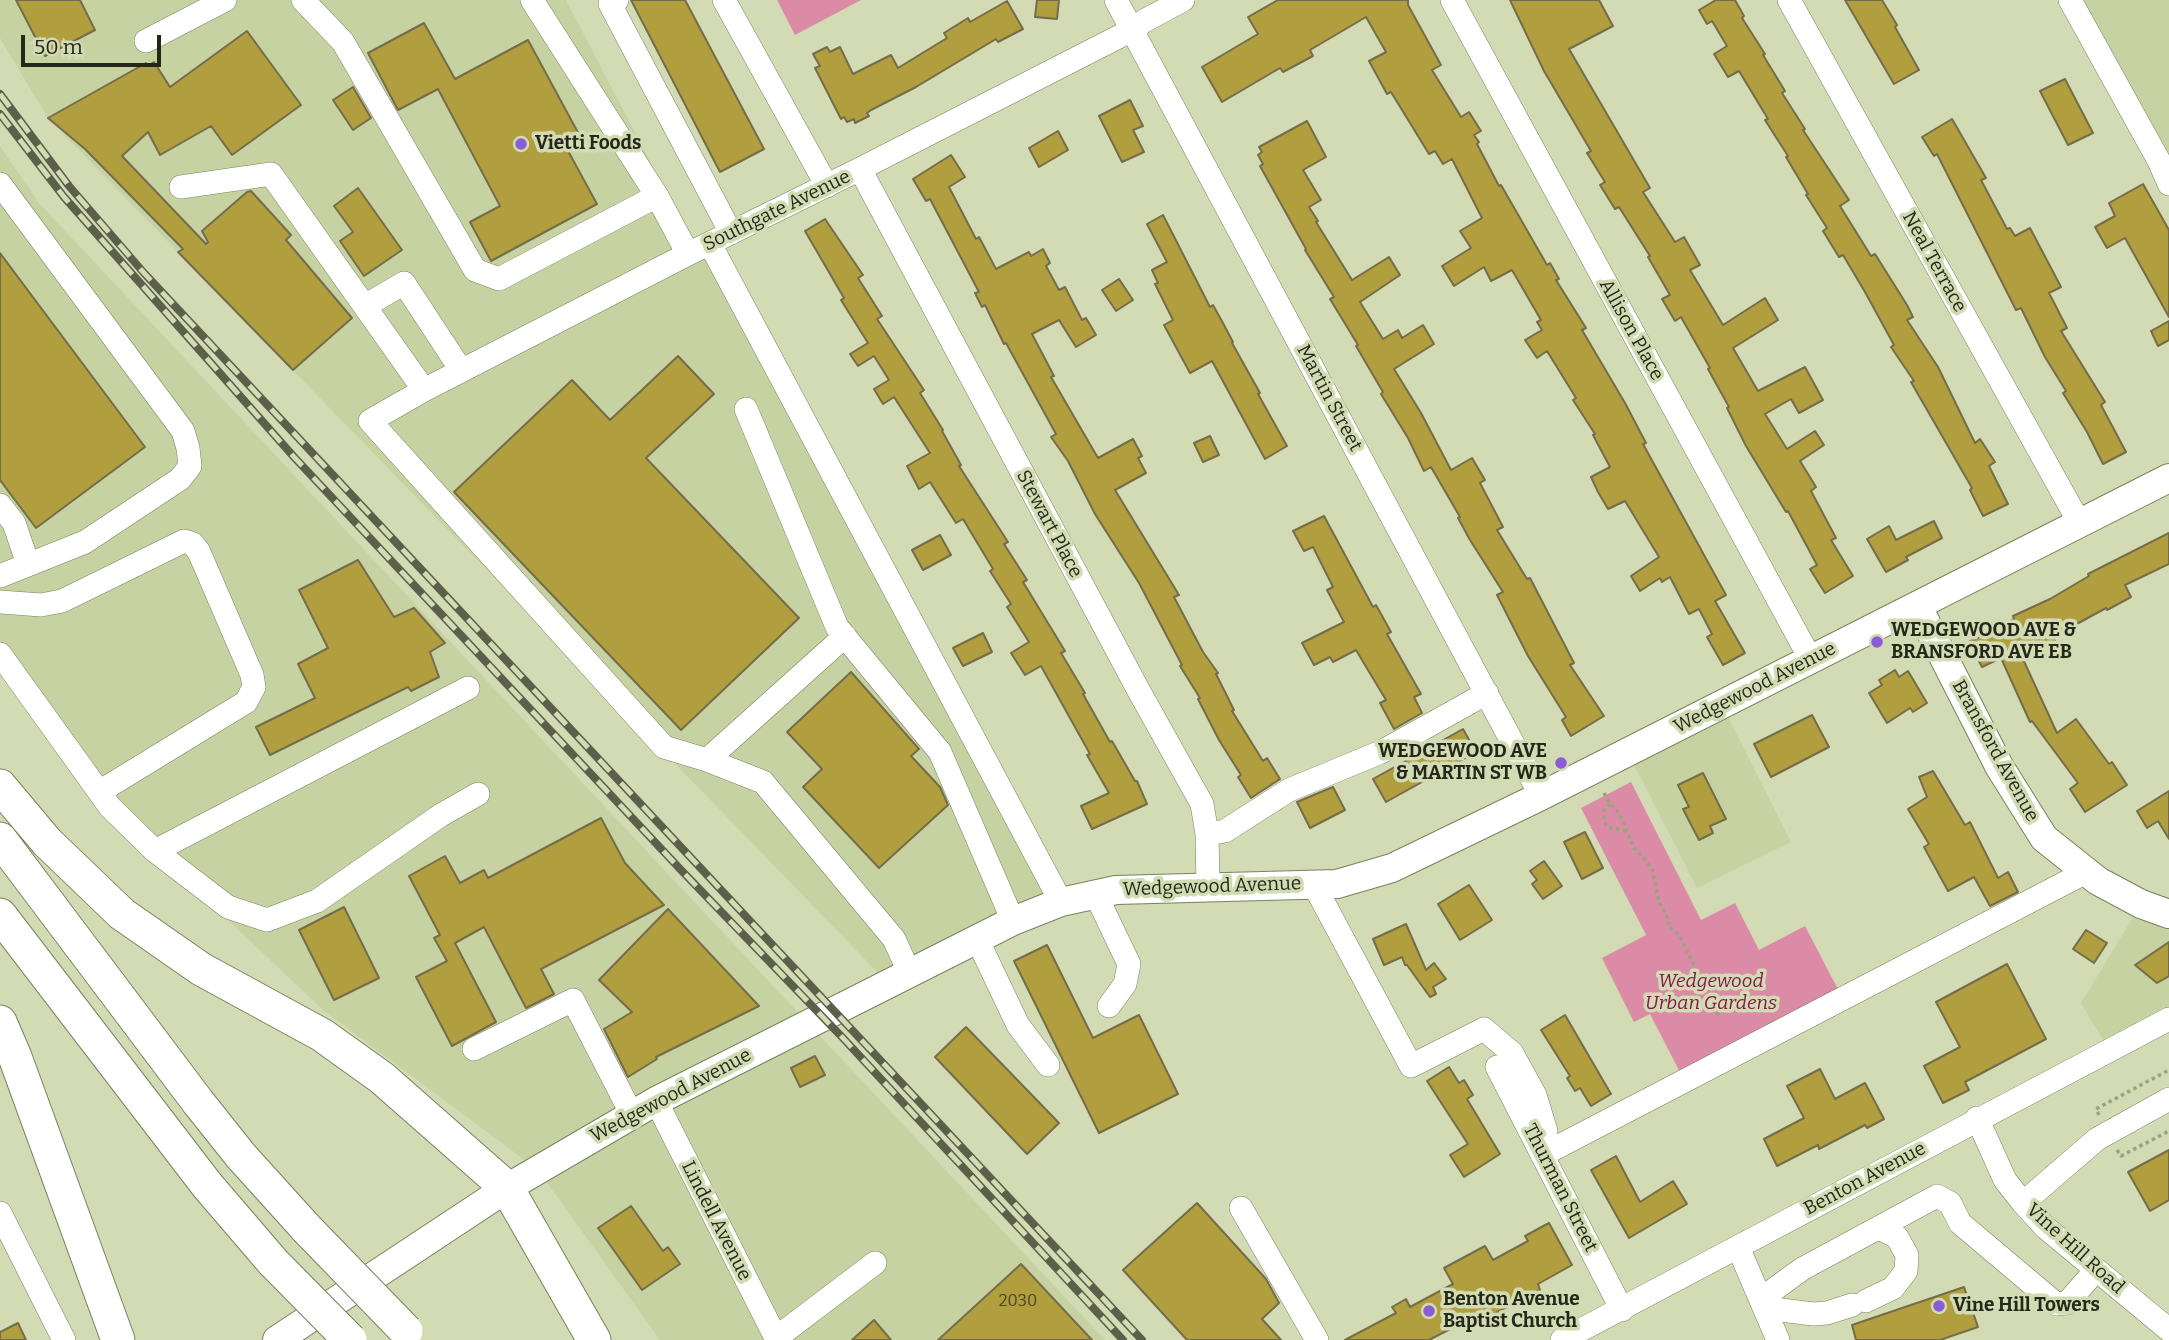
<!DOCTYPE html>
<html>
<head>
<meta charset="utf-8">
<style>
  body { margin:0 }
  #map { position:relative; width:2169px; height:1340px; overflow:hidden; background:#d2dbb3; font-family:Bitter,serif }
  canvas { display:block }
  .scale { position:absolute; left:21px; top:35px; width:140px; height:32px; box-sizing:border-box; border:4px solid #252819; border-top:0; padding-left:9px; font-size:21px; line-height:24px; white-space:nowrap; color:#252819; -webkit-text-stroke:5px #d2dbb3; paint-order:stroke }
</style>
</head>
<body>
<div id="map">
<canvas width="2169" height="1340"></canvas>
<div class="scale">50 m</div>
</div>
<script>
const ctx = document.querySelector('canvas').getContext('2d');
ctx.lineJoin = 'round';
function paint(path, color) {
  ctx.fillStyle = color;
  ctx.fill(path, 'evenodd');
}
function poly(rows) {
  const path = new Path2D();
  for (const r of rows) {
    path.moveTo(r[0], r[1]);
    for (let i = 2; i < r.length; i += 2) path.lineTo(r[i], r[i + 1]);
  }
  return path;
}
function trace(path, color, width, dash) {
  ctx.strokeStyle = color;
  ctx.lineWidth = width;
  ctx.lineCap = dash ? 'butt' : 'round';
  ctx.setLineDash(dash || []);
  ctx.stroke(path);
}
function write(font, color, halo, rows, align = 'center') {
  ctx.font = font + ' Bitter,serif';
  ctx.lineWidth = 7;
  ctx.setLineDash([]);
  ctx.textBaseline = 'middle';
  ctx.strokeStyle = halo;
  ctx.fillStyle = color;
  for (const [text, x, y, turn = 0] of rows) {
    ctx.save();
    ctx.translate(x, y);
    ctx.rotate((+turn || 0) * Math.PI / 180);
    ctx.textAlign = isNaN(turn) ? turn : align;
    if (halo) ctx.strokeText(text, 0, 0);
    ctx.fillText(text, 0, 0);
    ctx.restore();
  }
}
paint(poly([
  [0,0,566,0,696,250,710,244,1061,902,889,984,48,118,0,38],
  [2070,0,2169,0,2169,184],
  [0,146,39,203,1105,1340,660,1340,538,1170,323,1010,155,851,0,654],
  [1722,705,1791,842,1697,888,1628,753],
  [2141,904,2169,914,2169,1019,2109,1050,2081,1003]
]), '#c7d2a2');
paint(poly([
  [777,0,861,0,795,35],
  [1631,782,1701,920,1735,903,1759,950,1805,926,1843,999,1684,1080,1650,1014,1634,1022,1602,958,1646,935,1581,808]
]), '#dc8ba7');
const building = poly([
  [16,0,80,0,95,30,45,56,16,0],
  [631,0,685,0,764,149,720,172,631,0],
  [1037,0,1059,0,1057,19,1035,17,1037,0],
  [1278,0,1408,0,1408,5,1441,65,1432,70,1461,117,1469,112,1481,131,1474,135,1479,142,1477,144,1499,186,1501,185,1547,265,1550,263,1559,279,1556,280,1586,328,1582,330,1625,403,1646,443,1643,444,1726,595,1715,601,1745,653,1723,665,1707,637,1712,634,1699,609,1689,614,1670,577,1662,582,1660,578,1640,591,1631,576,1659,557,1625,501,1608,509,1598,492,1591,477,1610,467,1593,435,1595,434,1573,400,1576,398,1547,351,1537,358,1525,340,1542,330,1537,322,1541,320,1512,270,1491,281,1484,267,1454,286,1442,266,1471,248,1460,231,1482,218,1452,159,1443,164,1435,151,1429,154,1391,92,1387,94,1369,61,1386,52,1366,17,1310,50,1313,56,1283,72,1280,68,1222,102,1202,67,1258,34,1248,17,1278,0],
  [1510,0,1599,0,1613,26,1569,49,1650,188,1643,192,1675,242,1684,237,1700,265,1690,270,1723,325,1765,298,1778,320,1733,348,1758,391,1805,367,1823,400,1799,413,1791,399,1765,414,1787,449,1815,431,1824,445,1800,461,1816,487,1811,491,1836,538,1831,540,1853,576,1825,593,1810,569,1817,565,1788,511,1786,512,1746,446,1727,408,1729,407,1708,369,1710,368,1681,317,1675,321,1662,299,1670,295,1648,257,1650,256,1619,207,1615,209,1600,185,1605,182,1587,153,1591,151,1544,71,1510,0],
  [1716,0,1735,0,1744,16,1742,18,1765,54,1763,55,1785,91,1782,93,1805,129,1803,130,1849,200,1840,206,1871,256,1875,254,1907,305,1913,317,1907,320,1938,367,1975,443,1980,439,1995,462,1989,466,2008,504,1983,516,1970,490,1972,488,1911,382,1914,381,1891,347,1894,345,1865,292,1843,255,1839,257,1823,231,1827,228,1806,195,1808,194,1786,157,1788,156,1765,120,1768,119,1739,71,1728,77,1714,54,1727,46,1712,21,1707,24,1699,10,1716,0],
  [1845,0,1882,0,1897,25,1895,27,1919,70,1894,84,1845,0],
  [1007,1,1023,29,998,42,996,39,916,87,871,110,867,113,869,116,855,123,854,119,847,122,844,117,841,119,815,68,820,66,813,54,827,47,830,52,840,47,853,74,891,55,898,68,947,38,944,33,968,18,970,22,1007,1],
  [424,23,455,79,528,40,582,140,567,149,597,204,491,261,470,222,500,206,438,89,398,110,368,53,424,23],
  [247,31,301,105,232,155,211,126,160,155,148,132,122,156,206,244,208,242,202,231,247,192,251,191,291,235,286,240,352,318,293,370,178,252,183,249,85,149,48,118,146,63,148,66,154,62,170,87,247,31],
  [2065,79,2093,133,2068,145,2040,91,2065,79],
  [353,87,371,118,353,130,333,100,353,87],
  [1130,100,1143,126,1133,130,1144,152,1122,162,1099,116,1130,100],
  [1952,119,1986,178,1981,180,2007,229,2010,228,2015,236,2030,228,2061,287,2049,293,2067,328,2061,331,2105,402,2101,405,2126,452,2103,464,2087,432,2063,393,2066,391,2045,357,2021,308,2016,310,1937,154,1934,156,1922,137,1952,119],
  [1307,121,1326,157,1303,170,1321,200,1309,207,1318,221,1316,222,1352,280,1389,257,1400,275,1360,302,1383,339,1398,330,1402,338,1423,325,1434,344,1394,369,1421,413,1451,470,1472,458,1485,480,1480,483,1503,527,1497,530,1527,579,1530,578,1574,663,1570,665,1604,716,1571,736,1562,720,1566,717,1528,656,1497,595,1503,592,1470,540,1458,518,1460,517,1431,467,1424,471,1408,438,1381,394,1383,392,1356,346,1358,345,1330,299,1334,297,1305,250,1306,249,1260,166,1263,164,1258,155,1262,152,1259,147,1307,121],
  [1058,131,1068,150,1039,167,1029,148,1058,131],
  [951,155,965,177,949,187,976,239,979,237,996,269,1029,252,1031,256,1043,249,1050,263,1046,266,1059,290,1065,287,1082,320,1086,318,1096,335,1076,347,1059,320,1032,334,1054,376,1051,377,1098,458,1133,439,1142,456,1138,458,1146,473,1115,490,1179,595,1174,597,1203,652,1218,673,1216,674,1234,710,1232,711,1263,761,1267,758,1280,779,1251,798,1238,777,1241,775,1219,740,1198,699,1200,698,1180,666,1182,665,1139,583,1095,514,1068,461,1051,437,1056,434,1006,343,1004,344,985,305,982,307,975,293,979,292,930,199,926,201,913,179,951,155],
  [2143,184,2169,230,2169,317,2125,238,2107,248,2095,227,2115,216,2109,203,2143,184],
  [358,188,402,250,364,276,340,241,353,232,334,206,358,188],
  [1163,215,1210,307,1213,305,1224,325,1233,342,1232,343,1260,393,1258,394,1287,446,1265,459,1212,361,1190,373,1164,325,1173,320,1155,284,1158,283,1152,270,1167,262,1147,224,1163,215],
  [825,219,863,275,858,278,882,316,877,319,924,390,920,393,943,430,942,431,961,465,959,466,1008,542,1004,544,1027,580,1023,582,1065,651,1061,653,1085,693,1083,694,1110,742,1112,741,1135,781,1137,781,1147,804,1092,829,1081,806,1109,793,1087,755,1090,754,1041,666,1025,675,1011,653,1029,642,1007,607,1011,604,990,571,993,569,963,519,956,523,930,482,919,489,907,466,930,453,894,397,883,404,874,389,889,380,874,356,858,366,850,354,868,343,841,300,844,298,805,231,825,219],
  [0,253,145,447,36,528,0,480,0,253],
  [1119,279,1133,300,1116,311,1102,290,1119,279],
  [2169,321,2169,340,2158,346,2151,331,2169,321],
  [678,356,714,394,646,458,799,618,681,730,454,492,572,380,610,420,678,356],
  [1210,436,1219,455,1203,462,1194,443,1210,436],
  [1324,516,1373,607,1376,605,1391,632,1387,634,1421,694,1414,697,1422,713,1394,729,1380,703,1386,700,1356,650,1333,662,1330,657,1314,665,1302,643,1344,622,1327,590,1333,587,1313,547,1304,551,1293,531,1324,516],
  [1934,521,1942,538,1906,557,1908,560,1886,572,1867,539,1889,526,1896,540,1934,521],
  [2169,533,2169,564,2125,585,2131,597,2107,610,2106,608,2053,637,2055,641,2022,657,2057,733,2076,719,2109,764,2112,762,2127,785,2085,812,2070,789,2078,783,2032,721,2030,722,2001,658,1982,667,1969,642,2014,619,2013,616,2050,599,2089,576,2088,574,2169,533],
  [940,535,951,555,923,570,912,550,940,535],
  [358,560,394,617,414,608,445,643,430,652,439,677,411,691,408,687,270,755,256,727,315,698,298,664,328,648,299,590,358,560],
  [983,633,992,652,963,666,953,648,983,633],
  [1895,670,1899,677,1908,671,1927,703,1913,712,1910,708,1887,723,1869,693,1882,685,1879,680,1895,670],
  [851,672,919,749,911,756,940,787,948,805,879,868,803,787,822,769,787,732,851,672],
  [1812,715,1829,747,1771,777,1754,744,1812,715],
  [1463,729,1476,752,1386,802,1373,779,1463,729],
  [1933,771,1965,825,1970,822,1998,878,2008,872,2018,892,1990,906,1974,877,1948,891,1924,847,1929,844,1908,809,1927,797,1919,777,1933,771],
  [1703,773,1726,819,1710,826,1713,833,1699,840,1683,809,1689,807,1678,785,1703,773],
  [1333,787,1345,810,1310,828,1297,802,1333,787],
  [2169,791,2169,839,2158,821,2147,828,2137,811,2169,791],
  [601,818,625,863,664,905,541,969,554,994,526,1008,484,927,455,943,496,1022,452,1046,416,977,447,961,434,938,440,935,409,876,445,856,460,883,484,870,488,878,601,818],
  [1585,832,1603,868,1582,879,1564,842,1585,832],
  [1544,861,1562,886,1543,899,1532,884,1537,880,1530,871,1544,861],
  [1469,885,1492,920,1460,940,1438,904,1469,885],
  [344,907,379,978,334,1000,299,930,344,907],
  [668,909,759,1006,656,1057,657,1059,628,1077,604,1029,632,1012,599,980,668,909],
  [1406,924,1426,970,1434,963,1446,979,1433,987,1436,994,1430,997,1407,965,1405,965,1402,957,1384,965,1373,939,1406,924],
  [2086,930,2107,943,2094,963,2073,949,2086,930],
  [2169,942,2169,976,2157,983,2135,965,2169,942],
  [1047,945,1093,1038,1139,1015,1178,1094,1099,1133,1014,961,1047,945],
  [2007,964,2046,1039,1965,1082,1969,1090,1943,1103,1924,1066,1960,1047,1936,1002,2007,964],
  [1565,1015,1611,1094,1591,1106,1580,1088,1575,1091,1567,1078,1570,1076,1541,1030,1565,1015],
  [966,1027,1059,1123,1027,1154,935,1057,966,1027],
  [815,1056,825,1075,800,1087,791,1068,815,1056],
  [1449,1067,1459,1083,1464,1080,1473,1095,1467,1099,1500,1154,1464,1177,1450,1155,1468,1144,1427,1081,1449,1067],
  [1820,1069,1835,1099,1865,1083,1884,1119,1867,1128,1865,1125,1819,1149,1818,1145,1777,1166,1764,1139,1804,1118,1787,1086,1820,1069],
  [2169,1150,2169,1200,2150,1211,2128,1172,2169,1150],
  [1616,1156,1640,1202,1673,1181,1687,1204,1629,1238,1591,1170,1616,1156],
  [1197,1203,1266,1279,1279,1303,1262,1319,1281,1340,1187,1340,1123,1270,1197,1203],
  [631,1206,663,1251,668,1247,680,1264,642,1290,598,1228,631,1206],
  [1549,1223,1572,1265,1538,1284,1540,1290,1471,1326,1468,1320,1429,1340,1345,1340,1396,1313,1392,1307,1406,1299,1410,1307,1453,1284,1444,1268,1485,1246,1493,1260,1528,1241,1525,1236,1549,1223],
  [1021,1264,1092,1340,938,1340,1021,1264],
  [1964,1287,1978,1327,1940,1340,1856,1340,1852,1325,1964,1287],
  [874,1320,891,1340,852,1340,874,1320],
  [18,1323,26,1340,0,1340,0,1332,18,1323]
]);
paint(building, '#b19e3f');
trace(building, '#756d49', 2);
const minor = poly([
  [303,0,343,42,475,270,499,279,657,196,688,254],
  [532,0,657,196],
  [617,0,610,4,731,233],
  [724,0,827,186],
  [1116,0,1541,796],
  [1452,0,1811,660],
  [1789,0,2080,524],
  [2070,0,2159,161,2169,184],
  [146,41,225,0],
  [860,169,1140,693,1202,804,1207,834,1208,886],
  [0,184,183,431,188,448,190,466,180,479,85,542,0,576],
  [181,187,271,174,424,390],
  [710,244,1061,902],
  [365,306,404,283,461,370],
  [746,409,837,627,940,752,1013,921],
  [0,505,14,523,28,564],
  [0,602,41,605,62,601,184,541,193,544,199,552,252,675,254,687,246,702,99,792],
  [0,654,110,807,155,851,228,907,267,920,317,901,441,815,478,794],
  [707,760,845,636],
  [1207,834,1225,831,1289,790,1381,752,1487,693],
  [155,851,468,688],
  [1314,885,1411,1066,1484,1029,1512,1053,1535,1095,1546,1131,1542,1155],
  [1095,893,1129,964,1125,984,1109,1006],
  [977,939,1018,1025,1048,1065],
  [910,974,894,939,763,782,707,760,664,747,370,421,424,390,688,254,860,169,1132,30,1144,21,1183,0],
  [474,1049,573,1000,632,1115],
  [1497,1067,1622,1310],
  [656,1101,777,1340],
  [1977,1118,2005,1180,2023,1203,2046,1228,2169,1330],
  [1542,1155,2086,872],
  [2023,1203,2097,1139,2169,1099],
  [1241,1208,1317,1340],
  [0,1213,64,1340],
  [1738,1247,1778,1340],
  [1761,1299,1802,1269,1937,1196,1950,1203,1960,1223,2056,1304,2067,1303,2096,1270],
  [1866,1301,1893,1288,1906,1271,1907,1255,1897,1237,1879,1228],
  [1765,1308,1813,1314,1827,1313,1852,1305],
  [776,1338,875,1263],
  [1562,1340,2169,1019]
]);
const major = poly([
  [1918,607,1999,766,2044,838,2098,881,2141,904,2169,914],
  [277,1340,507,1188,656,1101,1013,921,1061,902,1116,890,1337,884,1392,868,1541,796,2169,478]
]);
const highway = poly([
  [0,786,47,842,122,914,201,969,322,1035,382,1078,507,1188,594,1340],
  [0,839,198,1102,241,1156,307,1229],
  [0,915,207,1185,273,1262],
  [0,1022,15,1057,118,1340]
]);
trace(minor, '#7a825d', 24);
trace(major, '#7a825d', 30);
trace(highway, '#7a825d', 35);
trace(poly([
  [1604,793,1610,804,1619,813,1634,848,1652,868,1659,902,1669,920,1668,926,1679,935,1720,1018],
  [1610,804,1604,810,1604,822,1608,827,1626,831],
  [2099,1115,2096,1109,2169,1070],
  [2117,1150,2121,1156,2169,1131]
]), '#9ba282', 3.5, [3.5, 3.5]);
trace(minor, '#fff', 23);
trace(major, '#fff', 28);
trace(highway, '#fff', 33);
const rail = poly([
  [0,94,69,186,144,273,1142,1340],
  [0,114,64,197,294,457,681,870,842,1037,1123,1340]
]);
trace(rail, '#5c604a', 8);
trace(rail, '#d2dbb3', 5, [16]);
const highwayBridge = poly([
  [307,1229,406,1331],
  [273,1262,350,1340]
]);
trace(highwayBridge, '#7a825d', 35, []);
trace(highwayBridge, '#fff', 33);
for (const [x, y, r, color] of [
  [521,144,7,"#8a5cd6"],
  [1877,642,7,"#8a5cd6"],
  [1561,763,7,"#8a5cd6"],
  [1939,1306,7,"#8a5cd6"],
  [1429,1311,7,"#8a5cd6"]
]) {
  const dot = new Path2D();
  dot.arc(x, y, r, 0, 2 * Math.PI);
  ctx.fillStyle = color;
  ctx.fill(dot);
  trace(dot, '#d2dbb3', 2.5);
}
write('16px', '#484622', null, [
  ["2030",1018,1302]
]);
write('bold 19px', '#252819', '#d2dbb3', [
  ["Vietti Foods",535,144],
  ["WEDGEWOOD AVE &",1891,631],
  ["BRANSFORD AVE EB",1891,653],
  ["WEDGEWOOD AVE",1547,752,"right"],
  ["& MARTIN ST WB",1547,774,"right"],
  ["Benton Avenue",1443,1300],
  ["Baptist Church",1443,1322],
  ["Vine Hill Towers",1953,1306]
], 'left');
write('19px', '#252819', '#d2dbb3', [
  ["Southgate Avenue",777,211,-26],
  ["Neal Terrace",1934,262,61],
  ["Allison Place",1631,330,61],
  ["Martin Street",1329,398,62],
  ["Stewart Place",1049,524,62],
  ["Wedgewood Avenue",1755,688,-27],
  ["Bransford Avenue",1995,751,61],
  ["Wedgewood Avenue",1212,887,-2],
  ["Wedgewood Avenue",671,1096,-28],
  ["Benton Avenue",1865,1179,-28],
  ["Thurman Street",1560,1188,63],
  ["Lindell Avenue",716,1221,63],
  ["Vine Hill Road",2075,1249,42]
]);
write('italic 19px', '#83184a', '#d2dbb3', [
  ["Wedgewood",1711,982],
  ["Urban Gardens",1711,1004]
]);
</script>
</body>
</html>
